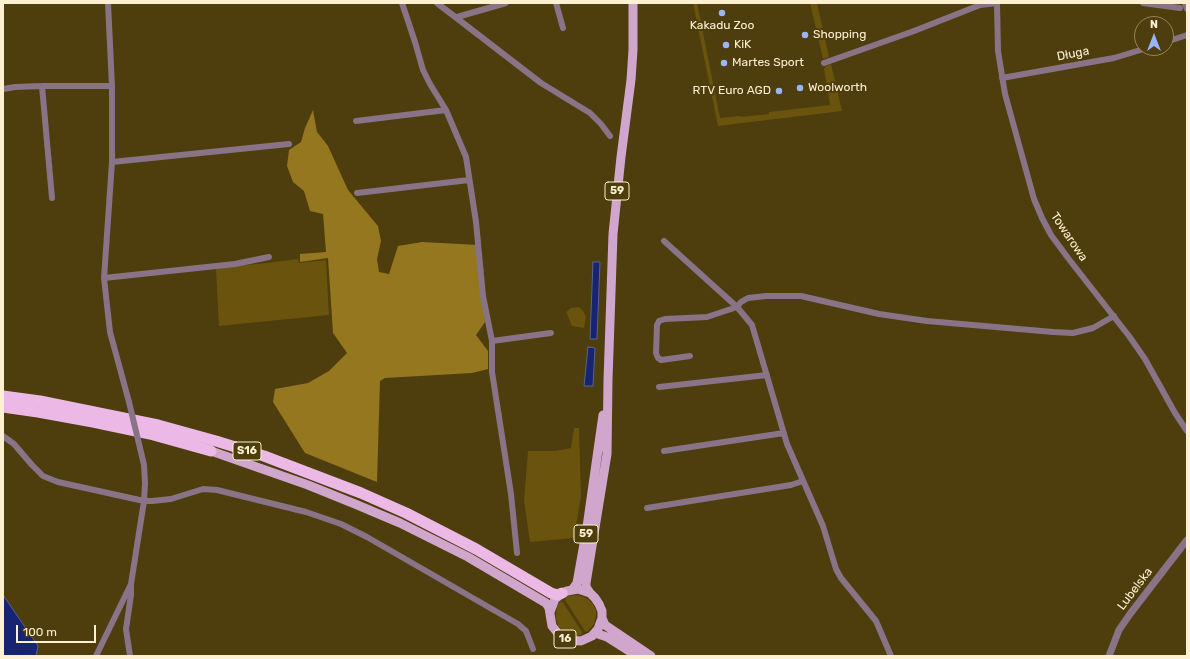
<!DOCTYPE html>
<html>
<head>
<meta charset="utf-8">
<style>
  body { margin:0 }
  #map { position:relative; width:1190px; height:659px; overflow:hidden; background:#4e3d0d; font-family:Rubik,sans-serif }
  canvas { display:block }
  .frame { position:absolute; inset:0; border:4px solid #fdf1d2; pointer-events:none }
  .north { position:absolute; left:1134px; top:16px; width:40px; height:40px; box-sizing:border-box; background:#4e3d0d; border:1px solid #94855c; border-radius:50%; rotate:0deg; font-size:11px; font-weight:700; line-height:16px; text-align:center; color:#fdf1d2 }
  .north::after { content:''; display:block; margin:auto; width:14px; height:18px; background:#9bb4fd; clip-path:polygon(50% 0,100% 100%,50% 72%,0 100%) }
  .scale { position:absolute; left:16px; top:625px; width:80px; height:18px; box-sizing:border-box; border:2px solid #fdf1d2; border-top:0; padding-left:5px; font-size:12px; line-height:14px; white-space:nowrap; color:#fdf1d2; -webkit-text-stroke:3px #4e3d0d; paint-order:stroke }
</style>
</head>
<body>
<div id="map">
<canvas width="1190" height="659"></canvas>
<div class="frame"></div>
<div class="north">N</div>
<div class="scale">100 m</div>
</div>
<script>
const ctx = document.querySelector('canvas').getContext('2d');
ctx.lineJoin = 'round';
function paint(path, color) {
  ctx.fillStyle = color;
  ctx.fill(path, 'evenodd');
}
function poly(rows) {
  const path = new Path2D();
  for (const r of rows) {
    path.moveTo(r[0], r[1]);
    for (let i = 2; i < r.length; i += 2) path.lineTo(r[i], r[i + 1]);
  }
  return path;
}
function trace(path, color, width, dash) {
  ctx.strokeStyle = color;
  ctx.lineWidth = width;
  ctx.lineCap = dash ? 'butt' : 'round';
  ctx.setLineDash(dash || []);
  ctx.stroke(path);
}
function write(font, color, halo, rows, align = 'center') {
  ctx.font = font + ' Rubik,sans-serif';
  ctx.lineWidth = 4;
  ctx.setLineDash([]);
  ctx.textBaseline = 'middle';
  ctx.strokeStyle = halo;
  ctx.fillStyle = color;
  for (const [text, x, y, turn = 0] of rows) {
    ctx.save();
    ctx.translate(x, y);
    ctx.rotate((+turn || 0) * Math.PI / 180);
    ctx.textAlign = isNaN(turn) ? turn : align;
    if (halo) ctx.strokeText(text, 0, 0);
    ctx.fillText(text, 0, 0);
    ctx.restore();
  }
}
paint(poly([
  [693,3,697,3,720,118,740,116,741,117,769,114,769,112,830,105,824,69,826,66,831,64,842,111,718,126],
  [810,3,817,3,829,57,823,59],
  [298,259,299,263,326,260,329,315,219,326,216,269,229,266,258,264],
  [579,307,583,311,586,317,584,328,572,326,566,312,571,308],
  [574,428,579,428,581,496,574,538,530,542,524,501,528,451,555,451,571,448],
  [578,595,588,599,592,603,596,610,596,616,594,624,587,632,585,631,565,600,566,597,569,596],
  [562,601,582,632,581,635,575,636,569,635,562,630,558,626,556,618,556,612,558,604]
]), '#6a530d');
paint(poly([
  [313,110,317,132,328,146,348,190,378,226,381,241,377,259,379,272,389,274,398,246,422,242,478,245,485,322,476,335,488,351,488,369,472,373,385,378,380,381,377,482,305,453,273,402,275,389,308,383,329,371,347,353,333,333,328,258,300,262,300,254,326,252,323,214,310,211,304,191,293,182,287,166,289,150,301,142,305,128]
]), '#95771f');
const water = poly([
  [593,262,600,262,597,339,590,339,593,262],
  [588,347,595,348,593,386,584,386,588,347],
  [3,595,38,646,36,656,3,656,3,595]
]);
paint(water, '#172472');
trace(water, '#5c628f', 1);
trace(poly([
  [108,3,112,86,112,162,104,278,110,332,129,402],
  [402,3,415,42,423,70,430,84,446,110,466,157,476,222,483,296,492,341,492,372,511,494,517,553],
  [437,3,541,83,590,113,601,124,610,136],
  [556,3,563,28],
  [997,3,998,51,1005,94,1034,199,1042,218,1051,235,1068,258,1129,336,1145,359,1175,413,1187,431],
  [1143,3,1180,8],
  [1185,3,1187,9],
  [457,17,506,3],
  [1166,42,1187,35],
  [824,63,914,31,980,5,997,3],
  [1002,78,1114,58,1147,48],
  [42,86,52,198],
  [3,89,15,87,42,86,112,86],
  [356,121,446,110],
  [112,162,289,144],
  [357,193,469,180],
  [664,241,737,307,752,325,787,444,823,526,836,569,841,578,876,621,891,656],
  [104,278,235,264,269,257],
  [492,341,551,333],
  [690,356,661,360,658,358,656,353,657,325,659,321,665,319,707,317,737,307,741,302,748,298,766,296,801,296,879,314,927,321,1053,332,1073,333,1093,328,1114,316],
  [659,387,767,375],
  [3,436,14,444,32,465,43,476,58,482,144,501,152,501,171,499,203,489,217,490,306,512,341,524,367,537,518,624,526,631,533,649],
  [664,451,784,433],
  [647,508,791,485,803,481],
  [96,656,131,584,144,501,145,483,144,465,140,448],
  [130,656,126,629,131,595,131,586]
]), '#887486', 6);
trace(poly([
  [1109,656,1119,630,1130,614,1187,540]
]), '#887486', 7);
trace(poly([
  [211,451,308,485,355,504,400,523,468,557,546,603,549,608,552,626,561,637,567,640,581,641,592,636,598,629,602,618,602,611,599,604,595,598,590,593,578,589,567,591,560,595,555,599,550,612],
  [572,590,577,583,587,527,603,415],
  [590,593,586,587,586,583,607,454,608,380,613,234,621,157,631,80,633,50,633,3],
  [602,618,605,625,651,656],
  [595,633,607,637,637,656]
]), '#d0a6cc', 9);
trace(poly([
  [3,396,40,401,158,425,216,441,264,456,361,493,406,513,476,549,551,593,557,595,562,593],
  [3,407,38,412,93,422,150,434,211,451]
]), '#ecb9e7', 11);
trace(poly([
  [129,402,140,448]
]), '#887486', 6);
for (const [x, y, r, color] of [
  [722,13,4,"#9bb4fd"],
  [805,35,4,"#9bb4fd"],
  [726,45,4,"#9bb4fd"],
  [724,63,4,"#9bb4fd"],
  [800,88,4,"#9bb4fd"],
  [779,91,4,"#9bb4fd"]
]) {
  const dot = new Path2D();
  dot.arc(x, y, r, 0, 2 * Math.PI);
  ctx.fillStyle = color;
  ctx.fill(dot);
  trace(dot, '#4e3d0d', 1.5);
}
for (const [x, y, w] of [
  [617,191,24],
  [247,451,28],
  [586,534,24],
  [565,639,22]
]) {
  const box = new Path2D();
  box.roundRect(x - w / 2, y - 9, w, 18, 3);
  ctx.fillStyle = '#4e3d0d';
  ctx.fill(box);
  trace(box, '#fdf1d2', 1);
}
write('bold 11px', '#fdf1d2', null, [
  ["59",617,191],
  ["S16",247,451],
  ["59",586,534],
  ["16",565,639]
]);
write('12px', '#fdf1d2', '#4e3d0d', [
  ["Kakadu Zoo",722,26,"center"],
  ["Shopping",813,35],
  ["KiK",734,45],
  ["Martes Sport",732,63],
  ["Woolworth",808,88],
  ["RTV Euro AGD",771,91,"right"]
], 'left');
write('12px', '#fdf1d2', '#4e3d0d', [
  ["Długa",1073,54,-11],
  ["Towarowa",1069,237,56],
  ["Lubelska",1135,589,-53]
]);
</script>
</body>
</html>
